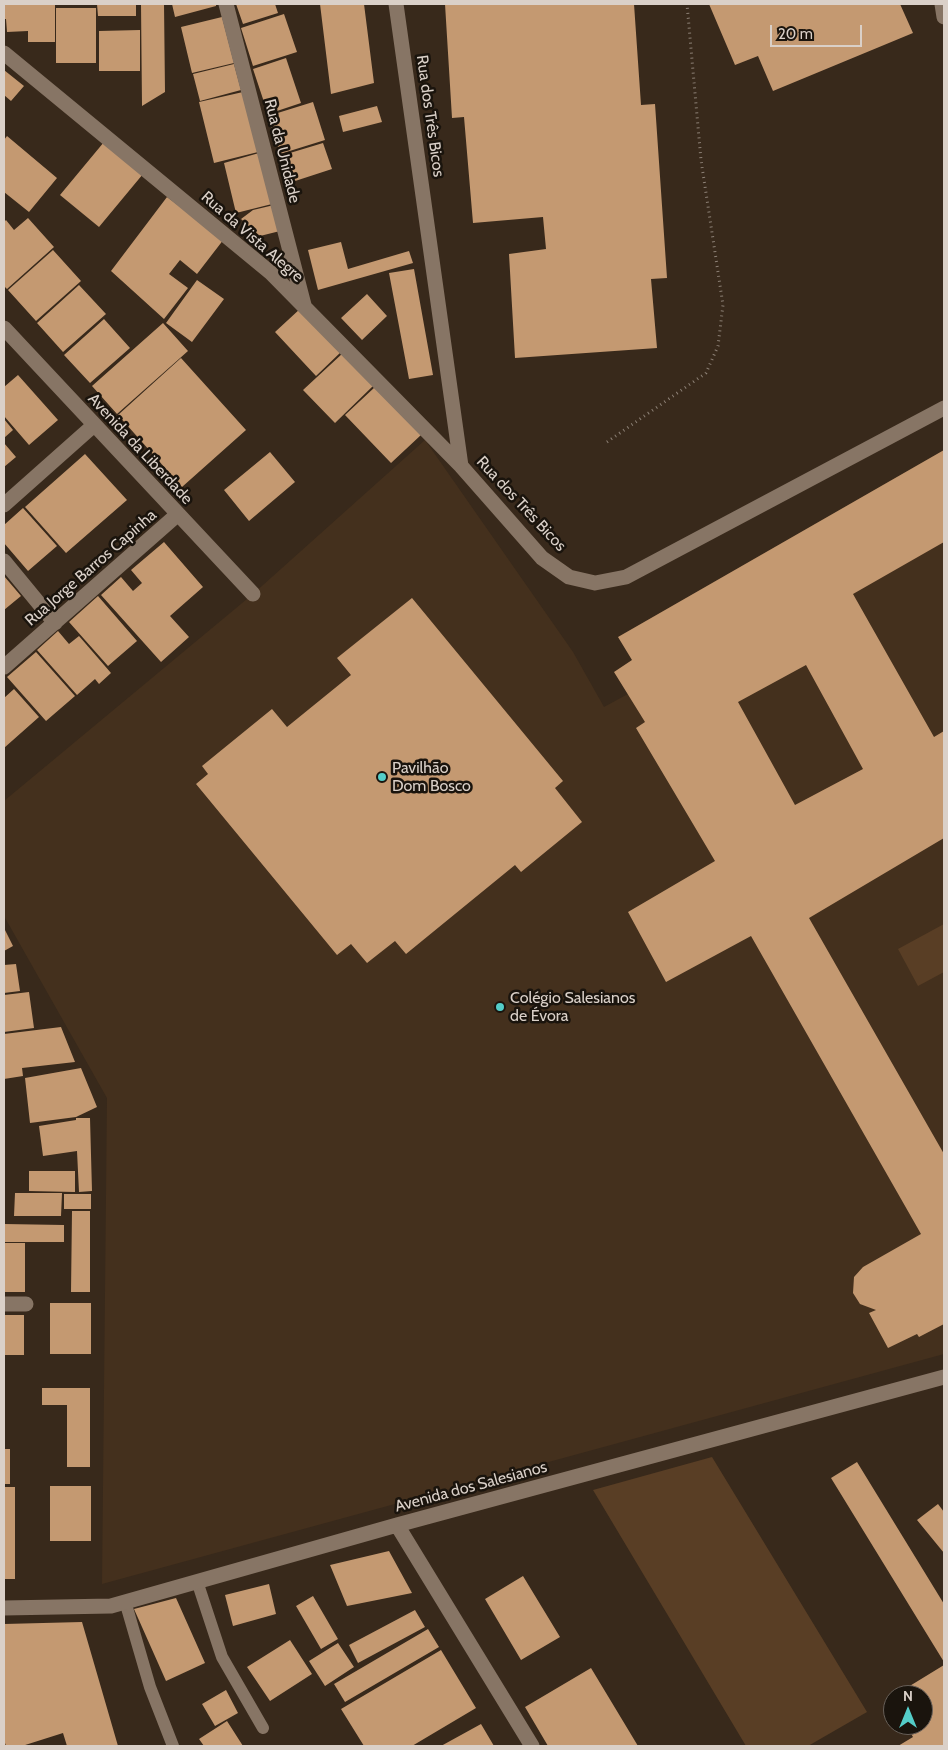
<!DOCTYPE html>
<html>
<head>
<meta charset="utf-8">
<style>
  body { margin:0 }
  #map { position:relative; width:948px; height:1750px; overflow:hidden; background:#38291b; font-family:Cabin,sans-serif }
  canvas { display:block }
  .frame { position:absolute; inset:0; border:5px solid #dad0c8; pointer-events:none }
  .north { position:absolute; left:883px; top:1685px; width:50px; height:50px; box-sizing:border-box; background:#1a140d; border:1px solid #675f58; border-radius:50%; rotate:0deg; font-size:14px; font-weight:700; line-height:20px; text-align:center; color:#dad0c8 }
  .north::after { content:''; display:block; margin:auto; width:18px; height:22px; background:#54cdc8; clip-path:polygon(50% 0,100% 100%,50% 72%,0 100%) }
  .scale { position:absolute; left:770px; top:25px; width:92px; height:22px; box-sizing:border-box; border:2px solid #dad0c8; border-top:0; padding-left:6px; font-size:15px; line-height:18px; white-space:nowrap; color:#dad0c8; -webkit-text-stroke:4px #1a140d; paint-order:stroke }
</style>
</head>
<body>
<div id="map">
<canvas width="948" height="1750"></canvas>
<div class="frame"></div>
<div class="north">N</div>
<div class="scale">20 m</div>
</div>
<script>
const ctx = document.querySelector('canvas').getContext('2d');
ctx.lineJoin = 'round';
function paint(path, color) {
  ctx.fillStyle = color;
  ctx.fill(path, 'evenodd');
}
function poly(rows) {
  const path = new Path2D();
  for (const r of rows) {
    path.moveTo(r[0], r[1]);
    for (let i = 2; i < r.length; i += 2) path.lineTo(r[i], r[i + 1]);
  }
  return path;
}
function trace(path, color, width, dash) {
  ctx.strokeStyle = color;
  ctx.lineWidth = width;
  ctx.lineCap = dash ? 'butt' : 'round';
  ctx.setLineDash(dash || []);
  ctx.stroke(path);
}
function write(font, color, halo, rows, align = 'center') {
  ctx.font = font + ' Cabin,sans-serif';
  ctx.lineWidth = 5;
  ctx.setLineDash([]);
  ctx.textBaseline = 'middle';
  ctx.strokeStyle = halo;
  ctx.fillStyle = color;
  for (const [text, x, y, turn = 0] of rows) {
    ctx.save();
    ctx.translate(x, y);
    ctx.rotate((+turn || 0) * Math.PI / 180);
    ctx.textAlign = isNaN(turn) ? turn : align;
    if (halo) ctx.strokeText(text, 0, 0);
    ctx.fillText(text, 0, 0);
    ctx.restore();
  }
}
paint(poly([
  [425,440,573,652,604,707,628,694,614,672,632,660,618,637,944,450,944,1354,102,1584,107,1098,4,916,4,801,253,594]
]), '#44301d');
paint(poly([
  [944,924,944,972,918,986,898,949],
  [712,1457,867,1712,808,1746,746,1746,593,1490]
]), '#593e25');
paint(poly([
  [4,4,55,4,55,42,28,42,28,31,7,32,6,19,4,19],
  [97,4,136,4,136,16,98,16],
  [141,4,164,4,165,92,142,106],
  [172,4,216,4,216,6,175,17],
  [236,4,275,4,278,13,243,24],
  [320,4,364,4,374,83,331,94],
  [445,4,634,4,641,105,655,104,667,278,651,279,657,348,515,358,509,254,546,249,543,217,473,223,464,117,452,118],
  [709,4,900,4,913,33,773,91,758,56,735,65],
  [56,8,96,8,96,63,56,63],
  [284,14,297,52,253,66,241,28],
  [222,17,234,63,192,73,181,27],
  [140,30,140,71,99,71,99,31],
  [286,58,301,103,268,114,253,69],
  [234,64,241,90,200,101,193,74],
  [4,70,24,86,11,101,4,95],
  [243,92,258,152,214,163,199,102],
  [313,102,325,140,280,154,268,116],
  [377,106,382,122,343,132,339,116],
  [7,136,57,178,29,212,4,192,4,140],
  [104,142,143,174,99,227,60,195],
  [323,143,332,169,289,183,280,156],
  [259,153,272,204,236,213,224,163],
  [167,197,224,239,197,274,180,260,169,274,188,288,164,319,111,271],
  [274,205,280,231,260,236,241,219,253,210],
  [28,218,54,247,7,289,4,286,4,222,6,220,14,230],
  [341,242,348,269,409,251,413,263,318,290,308,250],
  [53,250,81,281,36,321,8,290],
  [414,269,433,375,409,379,389,273],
  [197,280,224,299,192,342,166,323],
  [79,285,106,314,63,352,37,323],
  [367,294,387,316,362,340,341,318],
  [301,308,342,351,316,376,275,332],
  [104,319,130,348,90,383,64,355],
  [163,323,188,351,117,414,92,386],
  [343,353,374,385,335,423,303,390],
  [181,358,246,430,182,487,118,415],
  [18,375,58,420,29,445,4,416,4,387],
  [375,387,421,435,391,463,345,415],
  [4,419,13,430,4,438],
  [4,443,16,457,4,467],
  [944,450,944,542,853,594,934,737,944,731,944,838,809,918,944,1154,944,1324,919,1337,917,1334,888,1348,869,1313,876,1310,860,1304,853,1293,854,1277,863,1267,921,1234,751,936,666,982,628,912,715,861,636,728,645,722,614,672,632,660,618,637],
  [806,665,863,769,795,805,738,702],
  [270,452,295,482,249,521,224,490],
  [85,454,127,500,66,553,25,507],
  [23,508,57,546,28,571,4,543,4,525],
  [164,542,203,587,170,616,189,637,161,662,101,595,121,577,133,591,142,583,131,570],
  [4,576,21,596,4,610],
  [98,596,137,641,108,666,69,622],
  [412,598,563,781,555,788,582,822,521,872,515,865,406,954,395,941,367,963,351,944,337,955,196,784,208,774,202,766,272,709,287,727,351,675,337,658],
  [58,631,69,644,79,636,111,673,99,684,95,679,77,695,37,650],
  [36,652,75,696,46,721,7,677],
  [14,689,39,717,4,748,4,698],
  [4,928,13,946,4,951],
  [16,964,20,991,4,993,4,965],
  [29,992,34,1028,4,1032,4,995],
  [61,1027,75,1062,22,1068,23,1076,4,1079,4,1034],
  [81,1068,97,1107,76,1117,30,1123,25,1078],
  [76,1118,90,1118,92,1191,79,1192,77,1151,43,1156,39,1126,76,1120],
  [29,1171,75,1171,75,1192,29,1191],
  [15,1193,62,1193,61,1216,14,1216],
  [64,1194,91,1194,91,1209,64,1209],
  [72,1211,90,1211,90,1292,71,1292],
  [4,1224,64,1225,64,1242,4,1242],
  [4,1243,25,1243,25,1292,4,1292],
  [50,1303,91,1303,91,1354,50,1354],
  [4,1315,24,1315,24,1355,4,1355],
  [42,1388,90,1388,90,1467,67,1467,67,1405,42,1405],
  [4,1449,10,1449,10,1484,4,1484],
  [857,1462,944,1604,944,1662,831,1478],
  [50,1486,91,1486,91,1541,50,1541],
  [4,1487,15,1487,15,1579,4,1579],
  [938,1504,944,1512,944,1553,917,1520],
  [389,1551,412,1593,347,1606,330,1565],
  [523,1576,560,1637,521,1660,485,1599],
  [269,1584,276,1614,233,1626,225,1595],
  [313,1596,338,1639,321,1649,296,1606],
  [176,1598,205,1663,166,1681,134,1609],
  [415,1610,425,1627,358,1663,349,1645],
  [82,1622,118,1746,67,1746,63,1733,22,1746,6,1746,4,1740,4,1624],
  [428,1629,439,1647,345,1702,334,1684],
  [290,1640,312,1674,270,1701,247,1667],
  [338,1643,354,1667,325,1686,309,1661],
  [441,1650,476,1708,412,1746,364,1746,341,1709],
  [944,1665,944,1746,898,1746,913,1737,906,1725,923,1725,923,1695,895,1695],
  [591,1668,638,1746,548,1746,525,1707],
  [226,1690,238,1713,215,1726,202,1704],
  [227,1721,243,1746,204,1746,199,1739],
  [481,1724,494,1746,441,1746]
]), '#c49971');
trace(poly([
  [607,442,706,373,718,346,723,305,701,160,687,4]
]), '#8d8176', 3, [1, 4]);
trace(poly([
  [197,1581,222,1657,263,1728],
  [125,1601,150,1687,173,1746]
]), '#877565', 12);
trace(poly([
  [226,4,304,305],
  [396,4,461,466,542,558,569,577,595,583,626,577,944,408],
  [942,4,944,17],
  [4,53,271,273,461,466],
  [4,328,253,594],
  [4,505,94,425],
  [4,561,55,623],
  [4,667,178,514],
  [4,1304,26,1304],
  [397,1525,532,1746],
  [4,1608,111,1606,397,1525,944,1377]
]), '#877565', 15);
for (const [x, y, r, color] of [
  [382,777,5,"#54cdc8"],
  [500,1007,5,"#54cdc8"]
]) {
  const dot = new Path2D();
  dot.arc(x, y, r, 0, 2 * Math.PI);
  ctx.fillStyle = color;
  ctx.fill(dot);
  trace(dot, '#1a140d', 2);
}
write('16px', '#dad0c8', '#1a140d', [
  ["Rua dos Três Bicos",430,116,82],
  ["Rua da Unidade",282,151,76],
  ["Rua da Vista Alegre",252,237,41],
  ["Avenida da Liberdade",140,449,47],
  ["Rua dos Três Bicos",521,504,47],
  ["Rua Jorge Barros Capinha",91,568,-41],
  ["Avenida dos Salesianos",471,1487,-15]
]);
write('16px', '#dad0c8', '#1a140d', [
  ["Pavilhão",392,768],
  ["Dom Bosco",392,786],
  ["Colégio Salesianos",510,998],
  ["de Évora",510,1016]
], 'left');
</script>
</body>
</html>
